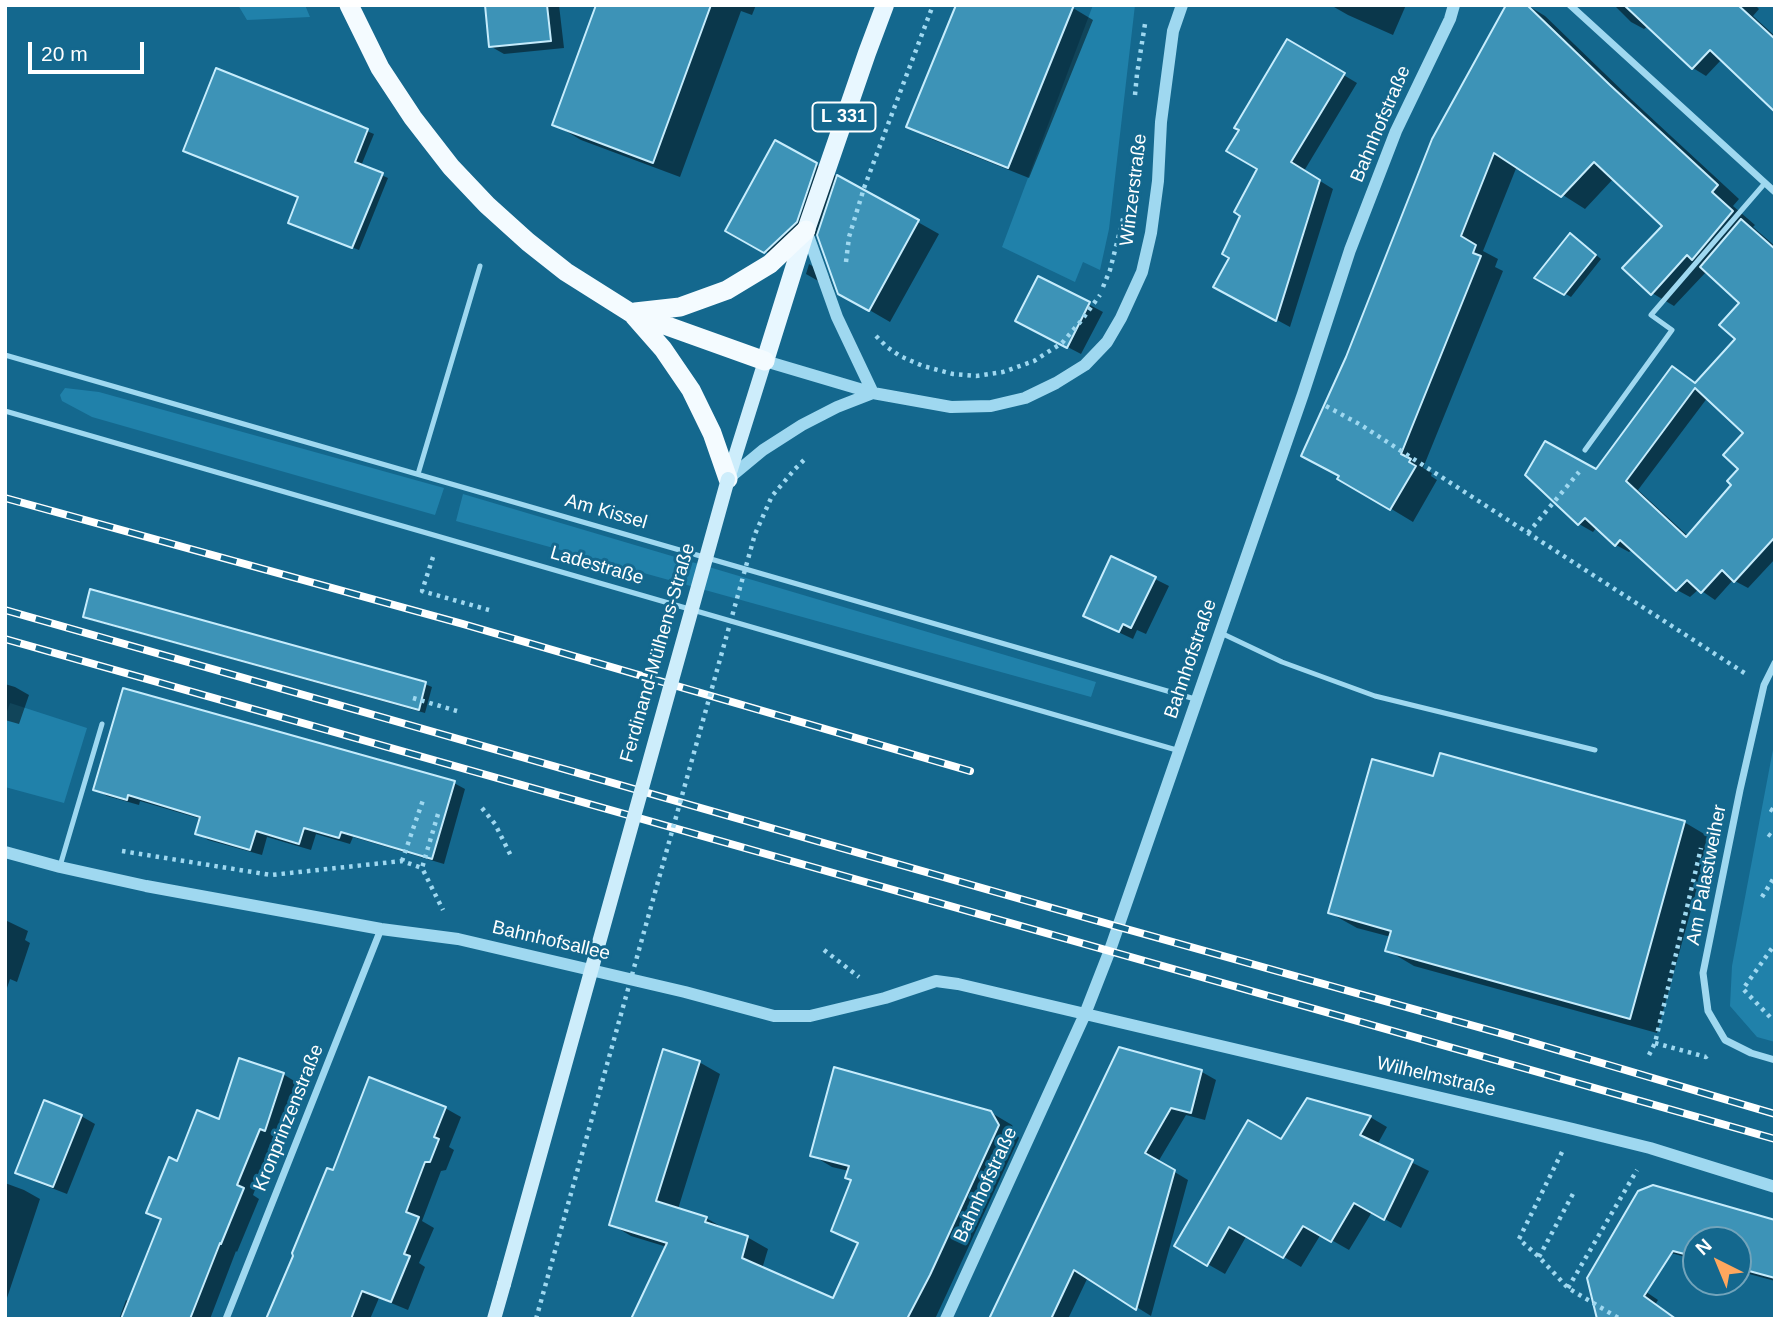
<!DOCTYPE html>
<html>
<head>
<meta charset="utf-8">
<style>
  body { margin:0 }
  #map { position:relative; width:1780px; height:1324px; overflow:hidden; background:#14688e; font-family:Arial,sans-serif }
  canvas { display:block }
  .frame { position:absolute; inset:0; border:7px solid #fff; pointer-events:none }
  .north { position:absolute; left:1682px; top:1226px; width:70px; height:70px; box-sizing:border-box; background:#14688e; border:2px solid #72a4bb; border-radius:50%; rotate:317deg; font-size:19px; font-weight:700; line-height:28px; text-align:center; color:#fff }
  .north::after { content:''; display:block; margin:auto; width:24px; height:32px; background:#ffa75e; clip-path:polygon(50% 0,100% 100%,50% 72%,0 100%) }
  .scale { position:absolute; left:28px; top:42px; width:116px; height:32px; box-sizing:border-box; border:4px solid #fff; border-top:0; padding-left:9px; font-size:21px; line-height:24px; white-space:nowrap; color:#fff; -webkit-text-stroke:5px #14688e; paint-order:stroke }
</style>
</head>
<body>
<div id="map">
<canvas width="1780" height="1324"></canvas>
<div class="frame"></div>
<div class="north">N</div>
<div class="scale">20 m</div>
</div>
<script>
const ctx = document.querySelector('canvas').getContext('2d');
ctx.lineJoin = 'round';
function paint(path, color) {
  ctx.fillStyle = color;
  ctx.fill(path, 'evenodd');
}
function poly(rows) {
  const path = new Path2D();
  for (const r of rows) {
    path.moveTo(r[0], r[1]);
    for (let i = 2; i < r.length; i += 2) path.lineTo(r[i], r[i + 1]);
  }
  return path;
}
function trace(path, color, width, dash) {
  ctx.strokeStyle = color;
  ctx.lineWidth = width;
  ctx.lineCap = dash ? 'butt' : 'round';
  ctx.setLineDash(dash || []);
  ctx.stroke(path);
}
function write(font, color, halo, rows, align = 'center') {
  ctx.font = font + ' Arial,sans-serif';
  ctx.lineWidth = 6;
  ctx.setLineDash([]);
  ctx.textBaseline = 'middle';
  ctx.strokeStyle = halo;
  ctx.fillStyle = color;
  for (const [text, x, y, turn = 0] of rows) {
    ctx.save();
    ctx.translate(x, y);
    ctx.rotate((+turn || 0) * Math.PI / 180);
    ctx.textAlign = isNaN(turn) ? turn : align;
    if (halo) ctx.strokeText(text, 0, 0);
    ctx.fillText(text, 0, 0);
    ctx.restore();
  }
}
paint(poly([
  [238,5,305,5,310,17,247,20],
  [1093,5,1135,5,1109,229,1100,270,1083,262,1075,282,1002,247],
  [65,388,99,392,444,488,435,515,92,417,62,401,60,395],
  [463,494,1096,682,1091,697,456,521],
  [10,703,87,728,64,803,5,787,5,717],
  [1775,739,1775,1042,1757,1037,1730,1006,1732,966]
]), '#2081aa');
paint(poly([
  [486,5,559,5,564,48,504,54,490,46],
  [598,5,756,5,752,15,741,11,680,177,581,140,554,124],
  [1335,5,1406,5,1393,35,1348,15,1334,7],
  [1527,5,1545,16,1632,100,1739,199,1733,206,1755,225,1753,227,1775,246,1775,559,1748,588,1733,580,1715,600,1699,589,1690,597,1677,590,1633,549,1629,552,1616,545,1597,527,1593,532,1579,524,1528,475,1596,471,1686,376,1696,384,1737,339,1741,303,1707,271,1674,306,1652,293,1665,226,1614,178,1585,209,1517,166,1483,251,1498,259,1495,267,1503,271,1423,468,1432,473,1431,476,1437,480,1413,522,1340,478],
  [1708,397,1745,432,1741,469,1734,485,1689,537,1638,490],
  [1614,5,1755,5,1759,9,1753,16,1775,36,1775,109,1722,59,1706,76,1693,68,1648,26,1644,29,1631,22],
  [1073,8,1093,20,1029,178,929,138,908,126],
  [1288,42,1357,83,1304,171,1333,189,1290,327,1229,294,1231,257,1242,216,1259,169],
  [217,70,374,134,361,166,388,178,359,250,297,226,300,197],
  [776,142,939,234,890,322,840,293,818,233,786,263,727,230],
  [1577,239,1601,259,1571,297,1537,278],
  [809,264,829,276,834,290,806,274],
  [1039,278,1103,312,1081,354,1031,328],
  [1155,579,1169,586,1146,634,1137,630,1133,639,1099,623],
  [85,616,425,684,432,687,425,713,91,620],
  [5,684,15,687,29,695,19,724,5,720],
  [1435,778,1684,822,1711,838,1657,1033,1414,966,1387,950,1391,937,1357,928,1330,913],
  [454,783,465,789,444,864,353,837,350,844,316,834,311,850,267,837,262,855,208,840,197,833,201,819,140,801,139,805,107,796,95,789],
  [5,920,28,931,25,940,30,943,17,982,10,979,5,994],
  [1120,1049,1202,1072,1216,1080,1205,1120,1186,1115,1158,1162,1188,1180,1151,1316,1088,1277,1068,1319,991,1319],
  [699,1062,720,1074,678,1209,706,1218,727,1230,747,1237,768,1249,762,1269,834,1300,859,1245,833,1230,853,1180,849,1171,832,1167,812,1155,990,1112,1012,1125,1019,1138,935,1319,633,1319,667,1247,631,1236,611,1224],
  [283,1074,299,1084,281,1139,276,1137,253,1195,259,1199,237,1252,236,1251,210,1319,119,1319,126,1300,130,1302,162,1220,149,1212,178,1163,220,1122],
  [445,1108,461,1117,449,1147,454,1150,446,1170,441,1171,422,1221,434,1228,419,1263,425,1267,408,1310,379,1298,370,1319,274,1319,334,1173],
  [81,1116,95,1124,67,1194,31,1180,17,1172],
  [1370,1117,1387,1127,1377,1145,1429,1171,1401,1228,1372,1212,1349,1250,1321,1234,1301,1267,1247,1235,1225,1274,1176,1246,1282,1142],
  [5,1183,24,1190,40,1199,6,1301],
  [1775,1221,1775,1281,1738,1271,1738,1240,1696,1240,1696,1260,1628,1241],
  [1611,1268,1658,1300,1655,1305,1599,1319]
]), '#0007');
const building = poly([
  [485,5,547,5,551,41,489,47,485,5],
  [596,5,711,5,653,163,552,125,596,5],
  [956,5,1074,5,1008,168,906,127,956,5],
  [1506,5,1527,5,1610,85,1718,185,1712,192,1733,211,1692,260,1687,255,1651,295,1622,268,1662,226,1594,162,1561,197,1494,153,1461,236,1476,245,1473,253,1481,256,1401,454,1411,459,1409,462,1416,466,1390,510,1337,479,1339,476,1301,456,1346,357,1432,139,1506,5],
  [1624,5,1738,5,1775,39,1775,112,1710,50,1692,69,1624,5],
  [1287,39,1345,73,1291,162,1320,180,1276,321,1213,287,1229,258,1222,254,1240,216,1234,212,1257,169,1226,151,1239,130,1234,128,1287,39],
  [216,68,368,129,355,162,383,173,352,248,288,223,298,197,183,151,216,68],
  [775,140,817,163,797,222,764,253,725,231,775,140],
  [837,175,919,220,869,311,838,294,817,235,837,175],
  [1741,219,1775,249,1775,537,1734,582,1722,570,1701,593,1687,580,1676,591,1620,540,1615,546,1585,518,1578,525,1525,475,1545,441,1596,469,1672,366,1695,383,1735,339,1719,325,1739,303,1700,267,1741,219],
  [1695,388,1743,433,1723,455,1738,469,1727,481,1731,485,1686,537,1626,481,1695,388],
  [1570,233,1596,255,1564,295,1534,278,1570,233],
  [1038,276,1090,302,1067,348,1015,321,1038,276],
  [1111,556,1156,577,1131,628,1123,624,1119,632,1083,616,1111,556],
  [90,589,426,682,419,710,83,617,90,589],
  [123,688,455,781,432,859,341,832,339,838,304,828,299,844,256,831,250,850,195,834,200,817,128,795,127,800,93,790,123,688],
  [1440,753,1685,821,1630,1019,1385,951,1391,931,1328,913,1372,759,1433,776,1440,753],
  [1119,1047,1202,1070,1191,1113,1171,1108,1145,1153,1175,1170,1136,1310,1074,1270,1051,1319,989,1319,1119,1047],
  [663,1049,700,1061,656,1201,707,1217,705,1222,748,1236,742,1258,833,1298,858,1243,831,1231,851,1180,845,1178,849,1166,810,1156,834,1067,991,1111,999,1125,930,1275,907,1319,631,1319,667,1243,609,1225,663,1049],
  [239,1058,284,1073,265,1131,260,1129,237,1185,244,1188,221,1244,220,1243,190,1319,121,1319,161,1219,146,1213,169,1157,177,1161,197,1110,219,1119,239,1058],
  [369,1077,446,1107,434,1137,439,1139,430,1162,425,1162,406,1212,419,1217,404,1254,410,1256,391,1302,362,1291,351,1319,266,1319,293,1256,292,1253,327,1168,333,1170,369,1077],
  [1307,1098,1371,1116,1360,1135,1413,1160,1384,1220,1354,1203,1331,1242,1303,1226,1283,1258,1229,1227,1207,1266,1174,1246,1248,1120,1281,1139,1307,1098],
  [44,1100,82,1115,53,1187,15,1173,44,1100],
  [1653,1185,1775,1220,1775,1278,1738,1268,1738,1240,1696,1240,1696,1257,1673,1251,1644,1296,1676,1319,1597,1319,1587,1278,1638,1191,1653,1185]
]);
paint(building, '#3d93b7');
trace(building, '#c6ecfc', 2);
trace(poly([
  [1135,95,1137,74,1145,24],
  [846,262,849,237,864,188,933,5],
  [1103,287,1110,270,1124,215],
  [876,336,887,347,900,356,923,366,953,374,976,376,1003,372,1034,361,1062,343,1081,321,1100,295],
  [1326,406,1361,425,1746,674],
  [1528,533,1579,472],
  [433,557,422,591,489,610],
  [413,698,457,711],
  [482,808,495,824,511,856],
  [1770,809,1775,812],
  [438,814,422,868,443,910],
  [1768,834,1775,839],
  [122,851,271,875,402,861,422,868],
  [402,861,423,800],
  [1762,897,1775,876],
  [824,950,859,977],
  [1770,1017,1743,989,1775,944],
  [1655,1043,1706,1057,1707,1056],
  [1649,1055,1655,1043,1701,848],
  [1562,1152,1519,1239,1539,1257,1568,1288,1620,1319],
  [1539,1257,1575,1190],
  [1568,1288,1637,1170]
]), '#9fd8f0', 4.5, [3.5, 5]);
trace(poly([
  [5,355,1195,699],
  [5,411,1180,751],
  [1585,450,1672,330,1651,315,1765,183],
  [418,474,480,266],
  [1221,633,1282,662,1375,696,1595,750],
  [60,866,102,724]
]), '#9fd8f0', 5);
trace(poly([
  [1570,5,1775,192],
  [1775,663,1764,685,1740,790,1703,973,1708,1011,1725,1040,1751,1053,1775,1060],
  [226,1319,381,929]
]), '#9fd8f0', 7);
trace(poly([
  [806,230,837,317,873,393],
  [765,361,873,393,951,407,991,406,1025,398,1056,383,1085,365,1107,342,1121,318,1142,272,1151,233,1158,181,1161,122,1173,31,1182,5],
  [728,479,763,450,802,425,837,407,873,393],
  [5,852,60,867,146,886,381,929,458,939,685,992,774,1016,810,1016,885,998,936,981,958,984,1573,1129,1650,1148,1775,1187],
  [946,1319,1085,1014,1110,950,1303,394,1350,250,1396,131,1450,19,1454,5]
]), '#9fd8f0', 12);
trace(poly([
  [728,479,765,361],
  [494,1319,504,1284]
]), '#cdedfb', 14);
trace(poly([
  [765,361,806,230,867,53,885,5]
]), '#e8f7ff', 18);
trace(poly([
  [349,5,380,68,413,118,451,167,487,205,528,242,566,272,631,313,765,361],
  [635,312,680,307,727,290,770,264,806,230],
  [634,316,663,349,691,390,712,433,728,479]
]), '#f4fbff', 19);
const rail = poly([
  [5,498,463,624,970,771],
  [5,610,1119,927,1503,1034,1775,1114],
  [5,639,1775,1139]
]);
trace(rail, '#fff', 8);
trace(rail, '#14688e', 5, [16]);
trace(poly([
  [536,1319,755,534,772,496,795,469,806,458]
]), '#9fd8f0', 4.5, [3.5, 5]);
trace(poly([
  [504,1284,728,479]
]), '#cdedfb', 14);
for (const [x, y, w] of [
  [844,117,63]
]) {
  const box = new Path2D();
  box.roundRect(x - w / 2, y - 14.5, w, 29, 5);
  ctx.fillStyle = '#14688e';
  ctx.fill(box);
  trace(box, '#fff', 2);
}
write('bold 18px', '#fff', null, [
  ["L 331",844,117]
]);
write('19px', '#fff', '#14688e', [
  ["Bahnhofstraße",1381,124,-67],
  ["Winzerstraße",1134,190,-83],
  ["Am Kissel",606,512,16],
  ["Ladestraße",597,566,16],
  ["Ferdinand-Mülhens-Straße",658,653,-74],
  ["Bahnhofstraße",1191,659,-71],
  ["Am Palastweiher",1707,875,-79],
  ["Bahnhofsallee",551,941,13],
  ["Wilhelmstraße",1436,1077,13],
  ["Kronprinzenstraße",289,1118,-68],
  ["Bahnhofstraße",986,1185,-65]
]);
</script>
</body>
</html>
